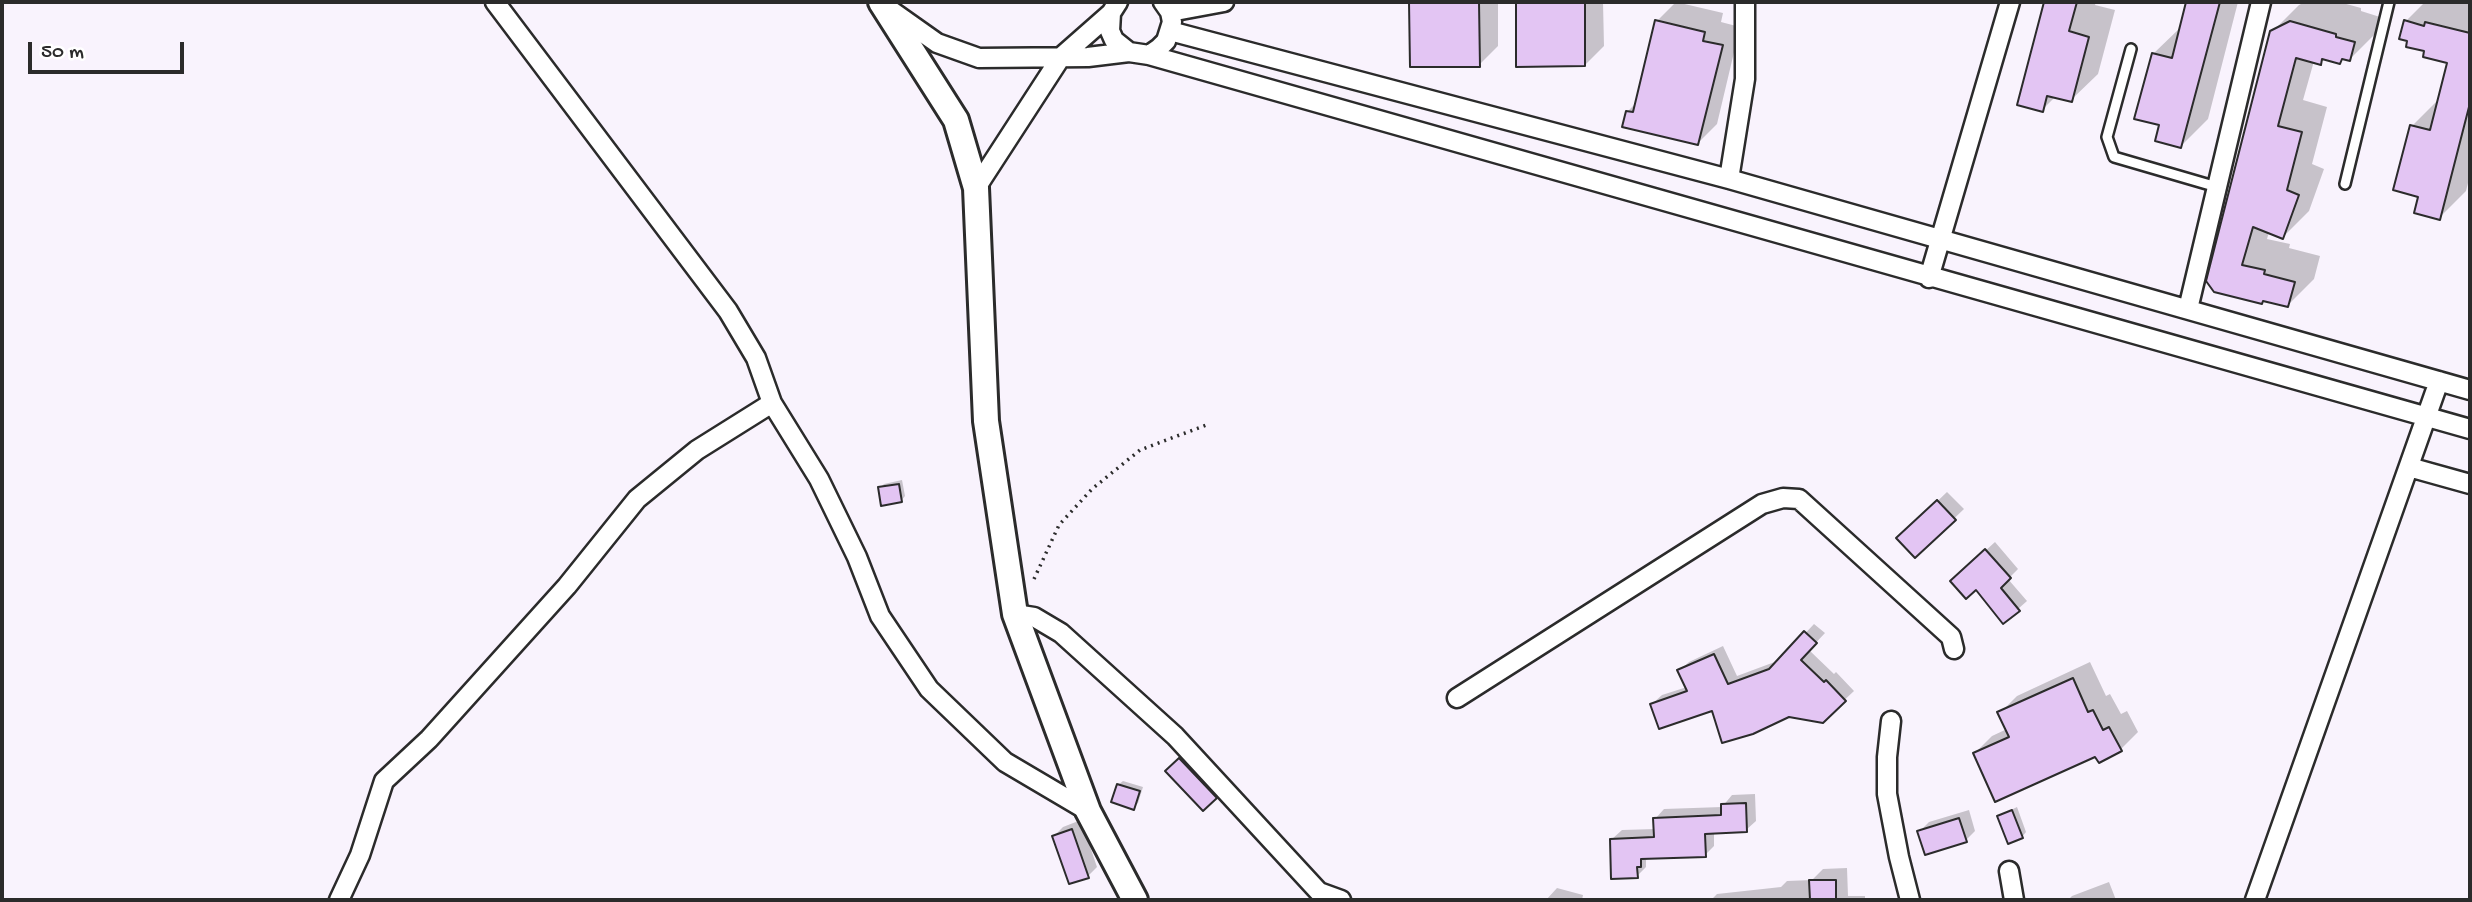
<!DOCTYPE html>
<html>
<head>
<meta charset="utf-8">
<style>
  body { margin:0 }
  #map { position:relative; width:2472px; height:902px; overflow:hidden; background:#f9f3fd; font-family:"Gochi Hand",sans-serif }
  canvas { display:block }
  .frame { position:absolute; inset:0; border:4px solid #2b2b2b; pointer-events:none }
  .scale { position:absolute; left:28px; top:42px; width:156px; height:32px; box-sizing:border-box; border:4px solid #2b2b2b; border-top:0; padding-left:9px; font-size:21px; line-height:24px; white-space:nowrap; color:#2b2b2b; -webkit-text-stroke:5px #fff; paint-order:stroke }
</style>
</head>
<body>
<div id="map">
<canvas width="2472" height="902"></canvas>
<div class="frame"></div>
<div class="scale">50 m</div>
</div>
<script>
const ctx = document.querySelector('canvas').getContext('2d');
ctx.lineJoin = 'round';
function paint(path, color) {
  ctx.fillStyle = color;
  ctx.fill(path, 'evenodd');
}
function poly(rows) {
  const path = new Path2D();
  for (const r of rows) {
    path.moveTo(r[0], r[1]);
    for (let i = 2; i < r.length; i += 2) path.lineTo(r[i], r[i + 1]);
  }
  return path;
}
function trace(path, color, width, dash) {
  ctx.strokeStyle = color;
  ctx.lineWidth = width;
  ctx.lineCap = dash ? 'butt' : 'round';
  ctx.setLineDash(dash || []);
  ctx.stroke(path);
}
paint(poly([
  [1411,2,1498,2,1498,46,1479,65,1411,66],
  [1518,2,1603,2,1604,46,1585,65,1518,65],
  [1676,2,1723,13,1721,22,1740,27,1717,124,1698,143,1627,112,1638,101,1657,21],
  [2045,2,2096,2,2095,5,2115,10,2098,74,2071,100,2056,96,2042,110,2019,104],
  [2188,2,2238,2,2208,119,2181,146,2162,124,2153,54,2181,27],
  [2305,2,2339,2,2361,8,2361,11,2380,17,2376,33,2350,59,2344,58,2340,62,2325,58,2320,63,2314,61,2303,100,2327,107,2312,164,2324,169,2309,211,2283,237,2269,232,2267,239,2290,244,2289,248,2320,256,2314,279,2288,305,2215,291,2272,32,2299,5],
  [2425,2,2470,2,2470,175,2466,191,2439,218,2420,196,2412,126,2439,99,2449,62,2426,50,2406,21],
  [902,480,905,496,901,501,880,488,884,484],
  [1947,492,1964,509,1915,556,1899,538],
  [1995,542,2018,569,2008,579,2027,601,2018,609,1976,588,1961,573],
  [1814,624,1825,633,1809,650,1834,674,1836,672,1854,691,1822,721,1789,715,1652,704,1662,695,1687,687,1679,671,1689,662,1723,646,1737,676,1780,660],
  [2090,662,2106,696,2110,694,2121,714,2127,711,2138,732,2121,749,2096,755,1975,753,1992,736,2007,729,2000,713,2017,696],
  [1190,750,1225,787,1203,809,1167,771],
  [1123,781,1143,787,1138,803,1133,808,1118,785],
  [1755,794,1756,821,1746,830,1714,831,1714,846,1705,855,1649,857,1646,860,1646,867,1637,876,1612,839,1622,830,1655,829,1655,819,1664,809,1722,807,1732,795],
  [2017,807,2026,832,2022,837,1999,816],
  [1969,810,1975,831,1966,840,1919,832,1929,822],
  [1081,820,1097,867,1088,876,1054,836,1063,827],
  [1847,868,1848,896,1865,896,1865,900,1711,900,1717,894,1781,887,1787,881,1812,880,1823,869],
  [2109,882,2116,900,2068,900,2072,896],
  [1557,888,1583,895,1582,900,1546,900]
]), '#0003');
const building = poly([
  [1409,2,1479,2,1480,67,1410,67,1409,2],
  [1516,2,1585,2,1585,66,1516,67,1516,2],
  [2044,2,2077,2,2069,31,2089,37,2072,102,2047,96,2043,112,2017,105,2044,2],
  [2186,2,2220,2,2181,148,2155,141,2159,125,2134,119,2152,53,2172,58,2186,2],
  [1655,20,1705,32,1703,41,1723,45,1698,145,1622,127,1626,111,1633,112,1655,20],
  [2404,20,2424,26,2425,22,2470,33,2470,103,2440,220,2414,213,2418,197,2393,190,2410,125,2430,130,2447,63,2423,57,2424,51,2406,47,2407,41,2399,39,2404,20],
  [2290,21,2336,34,2336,37,2355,42,2350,61,2342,59,2340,64,2322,59,2321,65,2296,58,2278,126,2302,132,2287,190,2299,195,2283,239,2253,227,2242,265,2265,270,2264,274,2295,282,2288,307,2263,301,2262,304,2214,292,2206,281,2270,31,2290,21],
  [899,484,902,502,881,506,878,487,899,484],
  [1937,500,1956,520,1915,558,1896,538,1937,500],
  [1985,549,2011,578,2001,588,2020,611,2003,624,1976,590,1966,599,1950,581,1985,549],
  [1804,631,1817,643,1801,660,1824,682,1826,680,1846,701,1823,723,1789,717,1753,734,1722,743,1712,711,1659,729,1650,704,1687,691,1677,670,1714,654,1728,684,1769,669,1804,631],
  [2073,678,2088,712,2093,710,2103,730,2109,727,2122,751,2099,763,2095,757,1995,802,1973,753,2009,737,1997,712,2073,678],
  [1179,758,1217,798,1203,811,1165,771,1179,758],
  [1117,784,1140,791,1134,810,1111,802,1117,784],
  [1746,803,1747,832,1705,834,1706,857,1641,859,1641,867,1637,867,1638,878,1611,879,1610,839,1654,837,1653,818,1721,815,1721,804,1746,803],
  [2012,810,2023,838,2008,844,1997,816,2012,810],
  [1959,818,1967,842,1925,855,1917,831,1959,818],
  [1072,829,1089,878,1069,884,1052,836,1072,829],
  [1809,880,1836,880,1836,900,1810,900,1809,880]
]);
paint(building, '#e3c5f3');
trace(building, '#2b2b2b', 2);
const lane = poly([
  [2131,49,2107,137,2114,157,2217,187],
  [2345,184,2389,2]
]);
const street = poly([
  [495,2,728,311,756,358,772,403,819,479,857,557,880,616,929,689,1005,762,1088,811],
  [1118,2,1111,13,1110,31,1114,40,1129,52],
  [889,9,937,43,979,58,1088,57,1129,52,1149,55,1159,48,1166,41,1172,22,1170,12,1163,2],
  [1170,12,1224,2],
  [1170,31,1729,179,2470,390],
  [1149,55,2470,429],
  [1729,179,1745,79,1745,2],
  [976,188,1061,57,1111,13],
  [1929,278,2010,2],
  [2188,309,2261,2],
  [2409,467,2470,484],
  [1015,614,1034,617,1061,633,1175,736,1319,892,1341,900],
  [1457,698,1762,504,1783,498,1799,499,1951,637,1954,649],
  [1891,721,1887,757,1887,794,1899,857,1910,900],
  [2009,871,2014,900],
  [339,900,360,855,384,781,429,739,567,586,637,499,697,450,772,403],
  [2255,900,2439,381]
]);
const secondary = poly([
  [881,2,956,120,976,188,986,421,1015,614,1088,811,1135,900]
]);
trace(lane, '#2b2b2b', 14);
trace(street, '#2b2b2b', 23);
trace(secondary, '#2b2b2b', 30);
trace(poly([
  [1034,579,1059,525,1092,489,1140,450,1209,424]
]), '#2b2b2b', 3.5, [2, 5]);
trace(lane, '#fff', 9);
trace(street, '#fff', 18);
trace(secondary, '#fff', 24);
</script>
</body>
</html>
